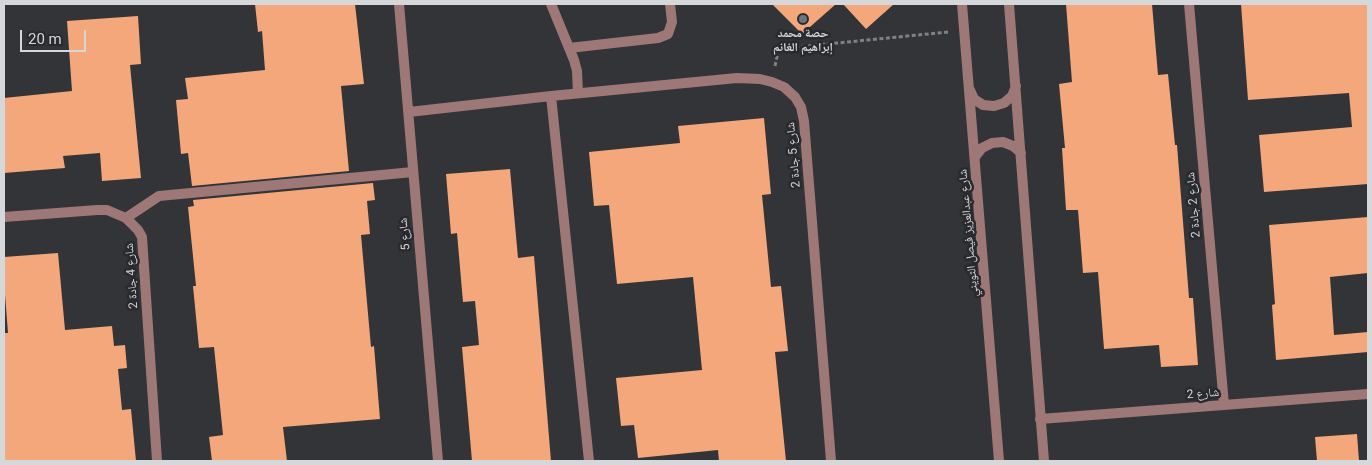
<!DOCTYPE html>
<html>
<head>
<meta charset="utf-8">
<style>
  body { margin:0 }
  #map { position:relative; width:1372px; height:465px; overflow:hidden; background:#323438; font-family:Roboto,sans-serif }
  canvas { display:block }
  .frame { position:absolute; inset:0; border:5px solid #d5d7d9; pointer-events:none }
  .scale { position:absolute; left:20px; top:30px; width:66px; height:22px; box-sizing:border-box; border:2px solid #d5d7d9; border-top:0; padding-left:6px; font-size:15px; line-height:18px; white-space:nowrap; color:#d5d7d9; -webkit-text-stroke:4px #282a2e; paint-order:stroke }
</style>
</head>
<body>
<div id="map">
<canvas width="1372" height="465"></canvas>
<div class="frame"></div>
<div class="scale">20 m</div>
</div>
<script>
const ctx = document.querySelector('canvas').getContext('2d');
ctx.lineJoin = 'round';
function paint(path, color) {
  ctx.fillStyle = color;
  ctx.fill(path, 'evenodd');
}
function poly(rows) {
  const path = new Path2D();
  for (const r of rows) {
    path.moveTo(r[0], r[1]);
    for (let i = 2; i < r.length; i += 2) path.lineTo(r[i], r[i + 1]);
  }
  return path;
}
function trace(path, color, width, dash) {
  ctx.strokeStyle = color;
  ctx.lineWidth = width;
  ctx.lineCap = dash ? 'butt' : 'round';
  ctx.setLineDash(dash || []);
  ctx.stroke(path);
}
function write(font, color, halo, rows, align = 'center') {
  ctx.font = font + ' Roboto,"Noto Naskh Arabic",sans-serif';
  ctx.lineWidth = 5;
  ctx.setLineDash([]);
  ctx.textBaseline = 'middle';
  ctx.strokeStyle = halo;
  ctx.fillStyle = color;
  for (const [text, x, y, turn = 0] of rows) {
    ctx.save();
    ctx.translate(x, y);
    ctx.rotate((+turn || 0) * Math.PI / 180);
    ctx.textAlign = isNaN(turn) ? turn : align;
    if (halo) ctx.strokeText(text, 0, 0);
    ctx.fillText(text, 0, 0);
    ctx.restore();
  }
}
paint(poly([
  [255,4,355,4,364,84,341,86,349,171,192,186,188,153,181,154,176,100,188,99,185,78,265,70,262,31,258,32],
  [772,4,836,4,802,34],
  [843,4,894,4,866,29],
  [1066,4,1152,4,1158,75,1168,74,1175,145,1177,145,1189,298,1193,298,1198,365,1161,367,1159,345,1104,349,1098,272,1083,273,1078,210,1066,210,1062,148,1065,148,1059,84,1072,82],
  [1241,4,1368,4,1368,184,1264,192,1259,135,1352,127,1349,93,1248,100],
  [138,16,141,64,130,65,141,178,102,181,100,153,63,156,65,168,4,173,4,98,72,91,67,21],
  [764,118,771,194,762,195,771,287,781,286,788,351,775,352,786,461,719,461,718,450,638,458,634,425,621,426,616,378,702,370,693,277,617,284,609,205,594,206,589,152,680,143,678,126],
  [510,169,518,258,534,256,551,461,472,461,462,347,479,345,475,301,463,302,457,233,451,234,446,174],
  [373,183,375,200,367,201,370,234,361,235,371,347,374,346,380,419,283,427,287,461,212,461,209,437,223,435,214,347,199,348,193,286,196,286,188,207,194,206,193,200],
  [1368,217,1368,273,1330,277,1334,335,1368,332,1368,352,1276,360,1272,305,1275,304,1269,225],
  [58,253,65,330,112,326,114,346,125,345,127,368,118,369,122,410,131,409,136,461,4,461,4,333,8,333,4,282,4,257],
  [1357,434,1359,461,1317,461,1315,437]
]), '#f3a77a');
trace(poly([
  [775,66,778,52,787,48,948,32]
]), '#7f8184', 3, [4, 2.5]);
trace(poly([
  [551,4,574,60,577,71,578,93],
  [569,48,658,38,668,34,672,22,670,4],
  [126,218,159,196,413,172]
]), '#9e7777', 10);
trace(poly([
  [399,4,438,461],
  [1189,4,1224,405],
  [551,96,589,461],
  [409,112,551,96,737,78,760,79,772,82,784,87,795,97,801,107,804,121,831,461],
  [4,217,97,210,107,210,126,218,138,230,142,237,157,461],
  [1040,419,1368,394]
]), '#9e7777', 10);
trace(poly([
  [962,4,999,461],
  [1009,4,1044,461],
  [970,90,974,99,983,105,994,106,1004,103,1012,96,1016,86],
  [975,157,982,148,992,143,1003,142,1013,146,1021,153]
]), '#9e7777', 10);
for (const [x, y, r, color] of [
  [803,19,5,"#6b7280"]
]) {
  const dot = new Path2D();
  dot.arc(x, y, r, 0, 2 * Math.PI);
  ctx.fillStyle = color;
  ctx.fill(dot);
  trace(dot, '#282a2e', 2);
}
write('bold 12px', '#d5d7d9', '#282a2e', [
  ["حصة محمد",803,34],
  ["إبراهيم الغانم",803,48]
]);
write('12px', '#d5d7d9', '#282a2e', [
  ["شارع 5 جادة 2",794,155,-95],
  ["شارع 2 جادة 2",1194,205,-95],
  ["شارع عبدالعزيز فيصل الثويني",969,233,-95],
  ["شارع 5",405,234,-95],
  ["شارع 4 جادة 2",132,276,-94],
  ["شارع 2",1203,394,-4]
]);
</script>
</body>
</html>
